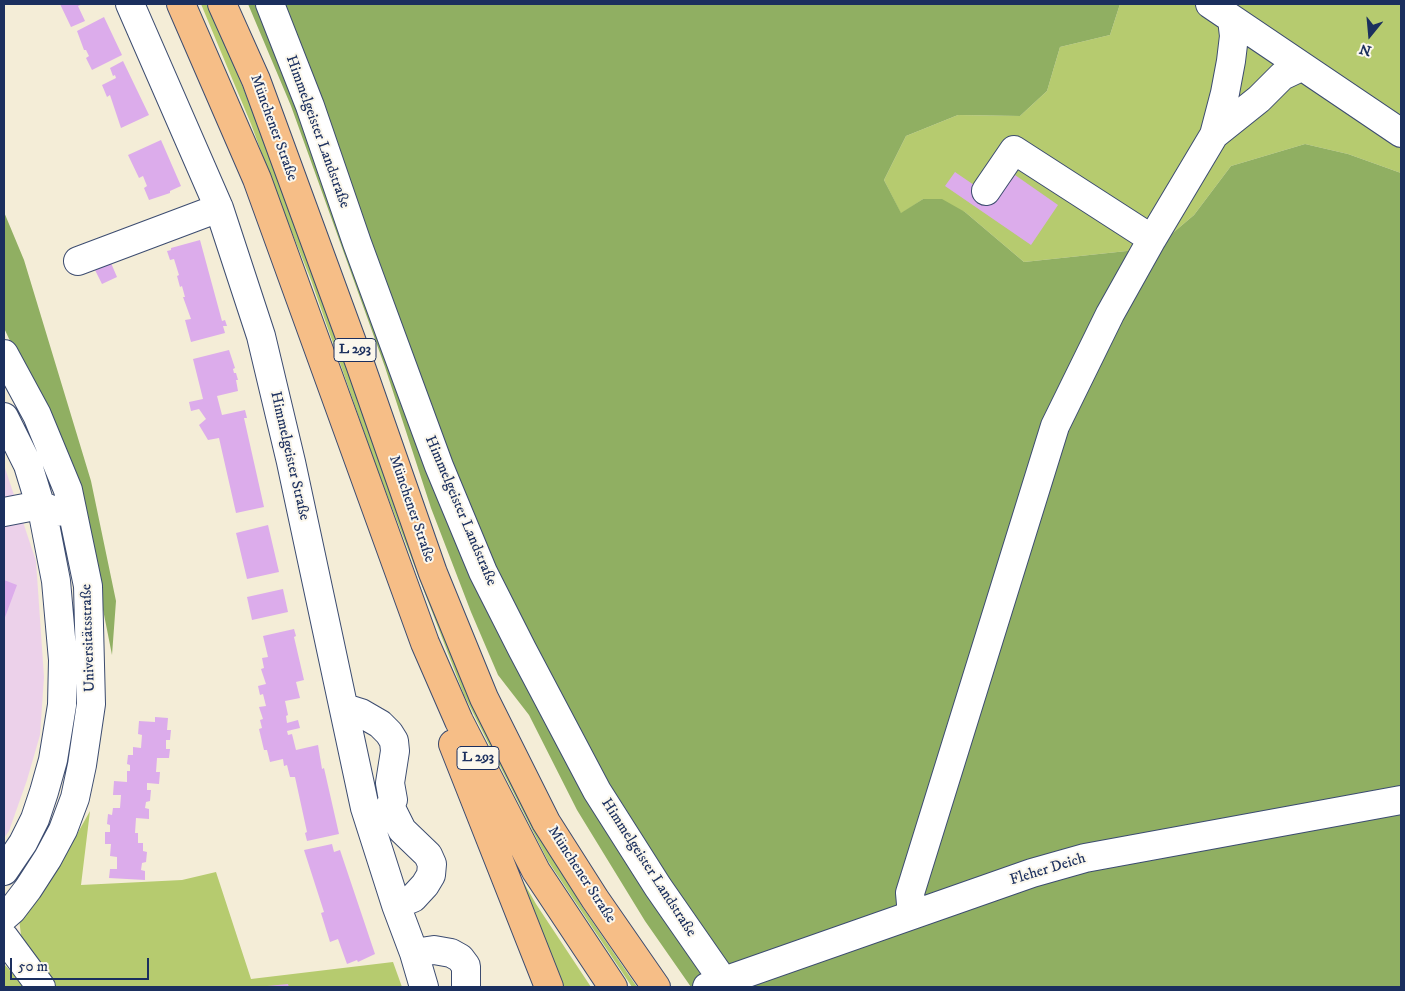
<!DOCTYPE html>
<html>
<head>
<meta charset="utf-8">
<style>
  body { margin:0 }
  #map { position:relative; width:1405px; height:991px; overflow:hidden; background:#f4edd7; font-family:"IM FELL DW Pica",serif }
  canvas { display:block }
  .frame { position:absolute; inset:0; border:5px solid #1b2f5e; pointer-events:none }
  .north { position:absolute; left:1345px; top:10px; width:50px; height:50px; -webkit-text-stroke:4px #fbf7ec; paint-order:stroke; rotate:197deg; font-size:14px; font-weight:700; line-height:20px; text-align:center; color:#1b2f5e }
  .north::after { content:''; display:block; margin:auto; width:18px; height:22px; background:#1b2f5e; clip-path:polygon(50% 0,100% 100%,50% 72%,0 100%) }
  .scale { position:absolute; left:10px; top:958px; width:139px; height:22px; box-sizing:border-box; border:2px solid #1b2f5e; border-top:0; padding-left:6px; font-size:15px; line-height:18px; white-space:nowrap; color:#1b2f5e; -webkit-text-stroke:4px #fbf7ec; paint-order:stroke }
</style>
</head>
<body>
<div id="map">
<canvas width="1405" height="991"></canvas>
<div class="frame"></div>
<div class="north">N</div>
<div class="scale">50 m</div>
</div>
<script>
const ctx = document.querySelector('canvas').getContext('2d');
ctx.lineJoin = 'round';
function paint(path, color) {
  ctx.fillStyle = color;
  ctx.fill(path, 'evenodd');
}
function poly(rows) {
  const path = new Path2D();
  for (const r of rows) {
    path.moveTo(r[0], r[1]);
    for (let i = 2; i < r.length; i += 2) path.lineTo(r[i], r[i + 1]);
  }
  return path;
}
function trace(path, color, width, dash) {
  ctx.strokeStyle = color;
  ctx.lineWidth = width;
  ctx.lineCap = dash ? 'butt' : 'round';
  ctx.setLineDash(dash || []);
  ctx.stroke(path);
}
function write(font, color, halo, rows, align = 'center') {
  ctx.font = font + ' "IM FELL DW Pica",serif';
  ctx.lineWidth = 4;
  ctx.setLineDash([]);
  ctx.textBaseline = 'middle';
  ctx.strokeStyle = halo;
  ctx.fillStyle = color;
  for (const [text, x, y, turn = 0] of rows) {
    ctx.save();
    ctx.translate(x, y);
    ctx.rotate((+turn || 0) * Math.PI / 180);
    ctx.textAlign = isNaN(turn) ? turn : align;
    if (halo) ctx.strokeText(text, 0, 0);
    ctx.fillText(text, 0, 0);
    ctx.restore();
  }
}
paint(poly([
  [4,465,36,561,44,677,40,735,27,780,9,831,4,838]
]), '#ecd1ea');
paint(poly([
  [201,4,207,4,236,70,302,237,553,858,583,908,637,987,632,987,548,861,464,695,376,466,311,280,279,200,251,124],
  [1120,4,1401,4,1401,173,1348,154,1305,144,1231,166,1194,215,1155,248,1024,262,965,212,923,199,901,214,884,180,906,136,958,115,1020,116,1047,91,1060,47,1110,35],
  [90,811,81,885,182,880,216,872,251,979,393,962,402,987,56,987,25,950,21,935,19,919,25,910,54,875],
  [520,876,536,904,591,987,560,987],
  [4,964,14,975,25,987,4,987]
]), '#b6cb6f');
paint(poly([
  [248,4,1120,4,1110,35,1060,47,1047,91,1020,116,958,115,906,136,884,180,901,213,923,199,942,199,965,212,1024,262,1155,248,1194,215,1231,166,1305,144,1348,154,1401,173,1401,987,691,987,645,921,577,810,529,715,498,675,471,612,431,508,385,367,291,106],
  [4,212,24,260,91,481,116,601,112,655,93,559,31,386,4,328]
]), '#90af62');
paint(poly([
  [60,4,83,4,78,6,85,21,71,27],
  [104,17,122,55,92,70,86,58,89,56,86,50,84,50,77,31],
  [123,61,149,115,121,128,110,95,107,97,102,85,116,78,115,75,113,76,110,68],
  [161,140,181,186,170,191,170,193,149,200,144,188,147,186,143,176,139,178,128,155],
  [955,172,974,185,972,188,995,203,1015,175,1058,205,1031,245,945,186],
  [200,240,222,321,225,320,227,326,223,326,225,333,191,342,185,320,191,319,183,297,185,297,182,286,180,287,177,276,179,275,174,259,170,260,167,251,171,250,171,248],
  [111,263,117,277,102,284,95,270],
  [229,350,235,368,233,369,234,373,236,373,238,380,236,380,238,391,217,396,222,415,245,410,247,418,244,418,264,507,236,513,219,438,208,440,199,425,206,419,199,409,191,411,189,402,203,399,193,359],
  [268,525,279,572,247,579,236,533],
  [4,580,17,585,4,620],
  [283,589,288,612,252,620,247,597],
  [294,629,296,636,294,637,304,680,296,682,300,698,285,701,288,715,286,716,287,723,298,720,300,728,287,731,288,735,292,734,296,750,318,745,322,769,324,768,339,834,307,841,305,833,307,832,295,777,290,777,287,765,284,766,283,759,270,762,267,750,264,750,259,729,262,728,260,720,263,719,259,707,266,706,263,694,260,695,258,686,266,684,261,669,264,668,262,658,268,657,263,636],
  [155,717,168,718,167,730,171,730,170,740,166,740,166,749,170,749,169,758,157,758,156,772,160,772,159,784,147,783,147,790,151,790,150,801,146,802,145,808,149,809,149,819,136,818,135,833,138,833,138,843,143,843,143,851,147,852,146,862,142,863,141,870,145,871,145,880,109,878,110,869,117,869,117,857,110,856,111,844,105,844,105,832,110,832,110,825,107,824,108,814,112,815,113,808,120,808,121,795,113,795,114,781,127,782,127,771,130,771,130,765,127,764,128,755,133,755,133,747,141,748,142,735,138,734,139,721,155,722],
  [332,844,334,852,340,850,375,954,358,962,357,960,347,964,338,939,330,942,321,913,324,912,304,850],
  [288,984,289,987,267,987,267,986]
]), '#dcaceb');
const minor = poly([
  [130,4,219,208,261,336,291,462,365,808,396,905,414,953,424,987],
  [270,4,310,106,357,243,439,466,483,572,522,649,597,791,658,887,724,982],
  [1210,4,1401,133],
  [1214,135,1225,93,1231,61,1234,36,1232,19],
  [986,191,1014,150,1152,239],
  [78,261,219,208],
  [4,354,37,415,68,490,88,586,91,704,82,765,75,798,63,830,48,858,28,889,12,910,4,917],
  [4,417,28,465,43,514,56,581,63,660,62,705,53,760,44,792,35,819,23,843,4,871],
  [4,512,40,505,57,512],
  [345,708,361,713,380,724,389,733,394,741,395,751,390,783,393,800,390,806,402,830,428,855,432,864,431,875,425,885,413,898,396,905],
  [912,915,910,893,1055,426,1110,314,1152,239,1214,135,1259,99,1282,76,1301,67],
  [4,937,41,987],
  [414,953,434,950,451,953,460,958,466,966,466,987],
  [707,987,1032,873,1085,858,1401,800]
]);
const highway = poly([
  [181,4,257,179,425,643,459,721,536,871,613,987],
  [222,4,256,80,360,364,433,573,484,698,546,822,595,899,656,987],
  [453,744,549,987]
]);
trace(minor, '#3c4c70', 30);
trace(highway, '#3c4c70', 30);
trace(minor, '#fff', 28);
trace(highway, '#f6be87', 28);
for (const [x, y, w] of [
  [355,350,42],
  [478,758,42]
]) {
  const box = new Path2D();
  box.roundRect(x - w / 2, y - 11.5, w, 23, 4);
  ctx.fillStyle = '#fbf7ec';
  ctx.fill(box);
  trace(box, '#1b2f5e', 1);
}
write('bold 14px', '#1b2f5e', null, [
  ["L 293",355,350],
  ["L 293",478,758]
]);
write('15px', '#1b2f5e', '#fbf7ec', [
  ["Münchener Straße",273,128,70],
  ["Himmelgeister Landstraße",317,132,70],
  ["Himmelgeister Straße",289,456,77],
  ["Münchener Straße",411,509,71],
  ["Himmelgeister Landstraße",460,511,67],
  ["Universitätsstraße",89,638,-92],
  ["Himmelgeister Landstraße",648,868,57],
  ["Fleher Deich",1048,870,-17],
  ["Münchener Straße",581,875,57]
]);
</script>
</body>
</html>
